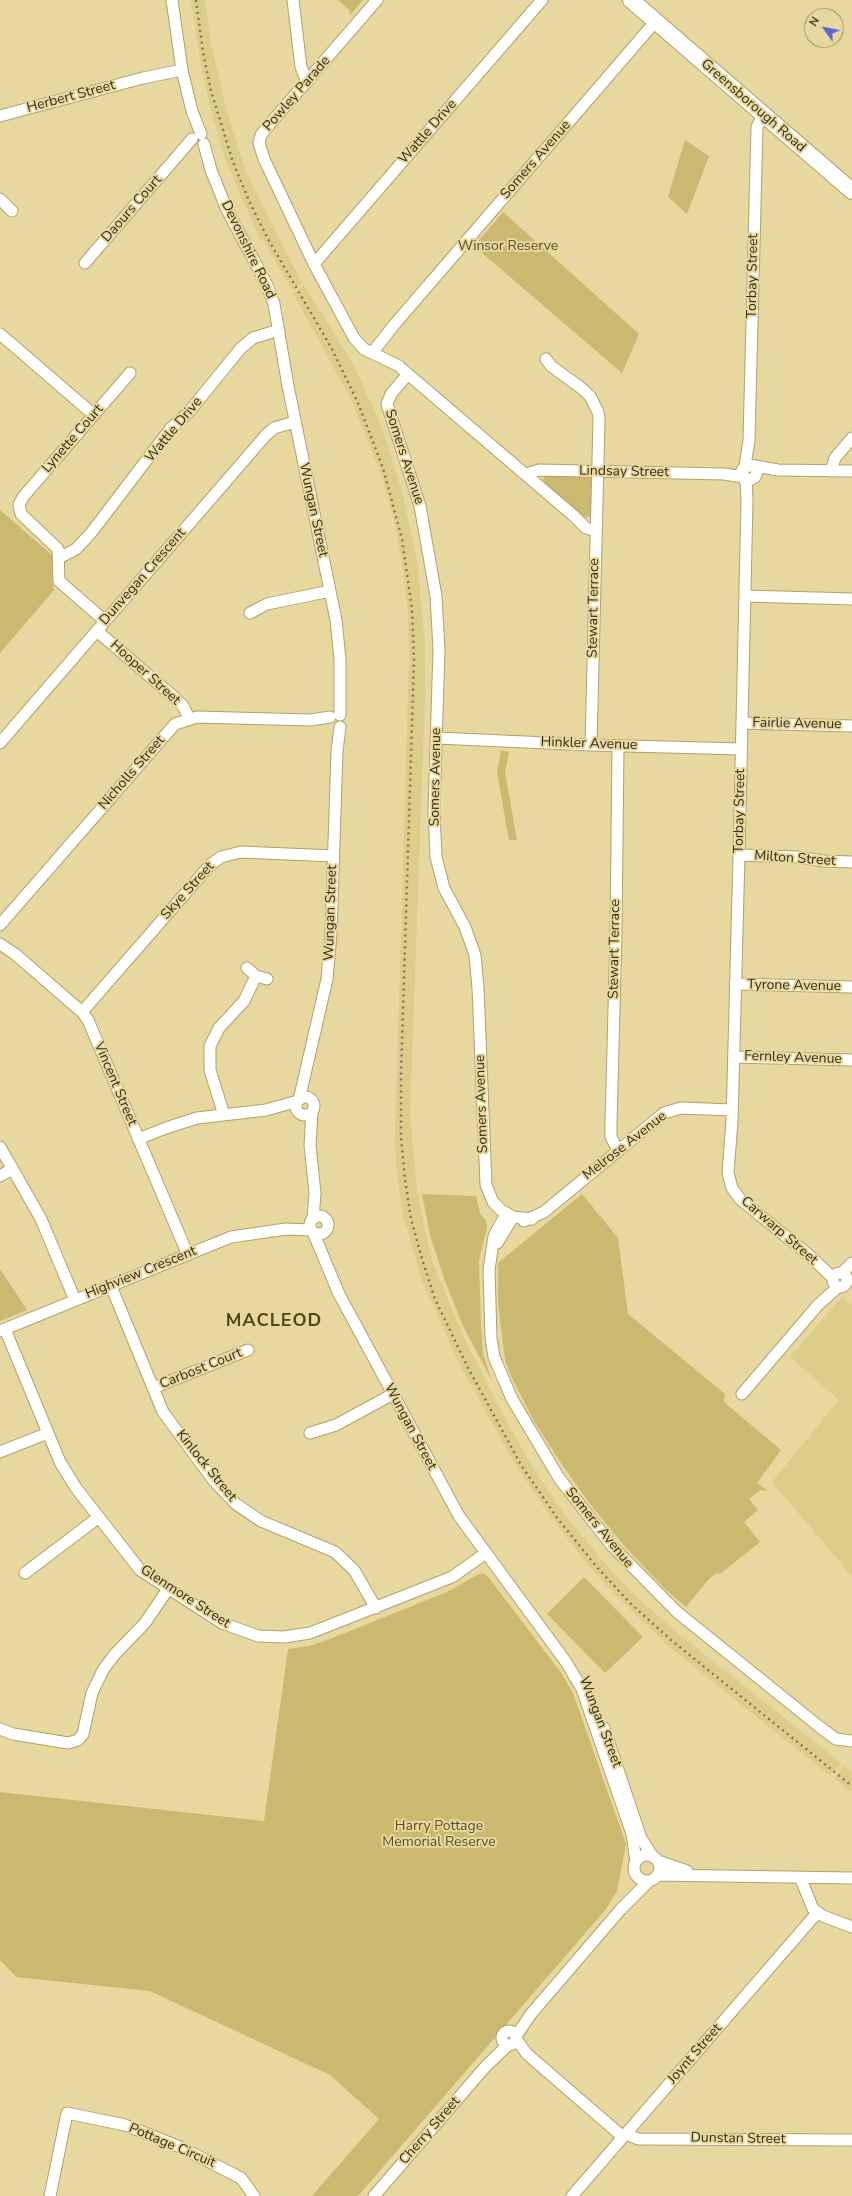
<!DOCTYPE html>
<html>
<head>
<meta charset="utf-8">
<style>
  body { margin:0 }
  #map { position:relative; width:852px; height:2196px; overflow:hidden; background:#e6d89e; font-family:"Nunito Sans",sans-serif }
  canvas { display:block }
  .north { position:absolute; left:804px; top:8px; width:40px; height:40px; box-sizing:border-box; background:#e6d89e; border:1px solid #9f9468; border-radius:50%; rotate:303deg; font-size:11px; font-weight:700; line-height:16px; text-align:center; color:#342f17 }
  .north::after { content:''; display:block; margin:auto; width:14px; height:18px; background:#5b62da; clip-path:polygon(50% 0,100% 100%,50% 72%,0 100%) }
</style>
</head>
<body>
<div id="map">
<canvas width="852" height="2196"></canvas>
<div class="north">N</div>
</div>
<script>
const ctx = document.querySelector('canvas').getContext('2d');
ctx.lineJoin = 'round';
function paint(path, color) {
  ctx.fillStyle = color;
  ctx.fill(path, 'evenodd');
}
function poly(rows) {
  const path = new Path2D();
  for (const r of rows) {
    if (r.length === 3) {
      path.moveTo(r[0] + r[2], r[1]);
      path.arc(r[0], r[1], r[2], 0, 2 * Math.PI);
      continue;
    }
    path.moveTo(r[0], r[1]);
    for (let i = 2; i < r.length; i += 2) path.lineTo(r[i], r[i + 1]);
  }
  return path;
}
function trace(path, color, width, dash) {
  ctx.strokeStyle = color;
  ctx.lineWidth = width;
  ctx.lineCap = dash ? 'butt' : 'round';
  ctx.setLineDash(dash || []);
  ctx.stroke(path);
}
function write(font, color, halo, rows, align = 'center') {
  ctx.font = font + ' "Nunito Sans",sans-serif';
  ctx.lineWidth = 4;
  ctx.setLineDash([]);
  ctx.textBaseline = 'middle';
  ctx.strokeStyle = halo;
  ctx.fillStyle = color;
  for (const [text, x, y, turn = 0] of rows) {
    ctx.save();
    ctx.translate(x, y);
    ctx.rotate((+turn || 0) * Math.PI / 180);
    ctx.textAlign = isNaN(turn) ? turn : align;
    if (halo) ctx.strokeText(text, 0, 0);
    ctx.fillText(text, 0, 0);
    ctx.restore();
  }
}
paint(poly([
  [191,0,205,0,210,39,226,108,245,169,302,283,292,290,264,241,260,239,225,159,213,118,202,71],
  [304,285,353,364,382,427,403,496,417,560,425,646,425,695,410,1115,417,1190,424,1227,433,1263,465,1340,501,1411,534,1470,564,1514,601,1559,632,1593,681,1636,841,1763,830,1776,666,1644,606,1585,584,1560,546,1510,512,1459,459,1363,422,1281,403,1215,396,1166,395,1138,409,659,408,614,403,569,396,528,382,476,351,399,293,293],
  [842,1297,852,1305,852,1576,772,1482,839,1400,790,1357],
  [844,1766,852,1772,851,1792,834,1778]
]), '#ddcd8b');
paint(poly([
  [338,0,363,0,350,15,349,10],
  [685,140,709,156,687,214,668,197],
  [503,212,639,334,622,373,474,246],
  [544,475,588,476,590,478,593,483,591,516,583,518,543,484],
  [0,510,52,555,52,580,54,590,0,653],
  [501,750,509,752,505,772,517,840,509,840,497,772],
  [422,1194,476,1196,480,1213,486,1221,487,1227,479,1260,481,1326,483,1354,492,1381,463,1326,445,1281,430,1235],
  [582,1194,618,1238,628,1314,725,1394,724,1402,781,1450,757,1483,768,1491,760,1490,749,1499,758,1510,744,1522,760,1542,720,1574,716,1573,709,1579,686,1607,664,1588,622,1543,590,1504,561,1463,534,1421,511,1376,505,1360,498,1302,498,1263],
  [0,1269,27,1310,0,1321],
  [479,1574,484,1574,489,1578,562,1674,573,1693,626,1844,617,1891,606,1909,358,2196,312,2196,379,2119,330,2075,150,1991,16,1977,0,1960,0,1792,264,1821,288,1649,309,1646,330,1639,447,1592],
  [584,1577,643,1637,605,1673,547,1614]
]), '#cbb970');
const minor = poly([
  [172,0,182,70,192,111,201,134],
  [293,0,301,67,307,82],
  [377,0,269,125,261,135,259,143,264,159,314,264,354,338,364,349,399,366],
  [0,116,143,78,182,70],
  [204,144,211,170,227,210,267,285,274,304,288,386,336,620,340,659,340,715],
  [0,199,12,211],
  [85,263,192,139],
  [314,264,542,0],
  [0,334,94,415],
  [372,353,394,325,655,22],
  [546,359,551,366,580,387,590,396,598,412,599,419,591,745],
  [402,369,574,516,586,528,596,531],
  [408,374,391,394,387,404,420,506,436,596,439,649,434,812,436,857,444,888,465,927,475,955,478,988,486,1185,493,1202,501,1210,513,1217,532,1219],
  [745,466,749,440,757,127,763,115],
  [755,467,757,472,755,477,749,480,744,479,742,470,750,465,778,470,852,471],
  [831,471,835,458,852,438],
  [526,474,539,470,724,474,743,477],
  [746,479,747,500,739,855,732,1121,728,1173,732,1188,740,1199,810,1256,833,1278],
  [59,558,76,549,91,533,171,428,188,413,241,348,253,338,279,330],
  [745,596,852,599],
  [250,613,267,604,330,591],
  [105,621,59,581,58,549,21,514,19,505,23,497,130,373],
  [97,631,175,698,183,706,189,718],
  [742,723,852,726],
  [437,738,591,745,741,749],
  [0,743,266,435,274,428,295,422],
  [739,855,798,857,823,861,852,862],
  [0,925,175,724,197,717,311,720,330,717],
  [0,944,15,954,82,1012,88,1020,188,1255],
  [247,968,256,976,267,979],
  [735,984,852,987],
  [82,1012,210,865,221,857,241,852,333,856],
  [734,1057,852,1060],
  [305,1106,9],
  [299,1100,327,979,331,934,337,751,340,727],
  [312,1112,310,1145,315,1193,313,1219],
  [224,1115,210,1070,210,1046,219,1028,244,1001,256,976],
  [138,1139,166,1128,197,1118,266,1110,298,1101],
  [0,1147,41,1219,75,1300],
  [618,1150,611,1137,611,1124,616,934,618,746],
  [0,1176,12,1169],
  [506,1214,494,1236,489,1270,491,1338,494,1357,512,1399,559,1478,613,1547,677,1612,821,1728,836,1739,852,1741],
  [319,1225,9],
  [524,1221,544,1212,664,1113,681,1108,732,1110],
  [313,1232,339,1294,459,1516,566,1662,582,1689,632,1834,636,1861],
  [497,1243,513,1217],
  [840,1280,7],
  [842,1273,852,1263],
  [111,1286,163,1412,214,1481,236,1504,261,1521,335,1552,354,1570,376,1608],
  [5,1329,60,1462,76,1488,140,1570,222,1623,258,1636,284,1637,310,1633,452,1577,486,1553],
  [0,1331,231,1237,286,1229,311,1230],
  [153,1388,248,1350],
  [742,1394,818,1305,838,1287],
  [310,1433,336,1425,393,1394],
  [0,1452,48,1433],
  [25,1573,99,1517],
  [604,1728,641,1838,653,1857],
  [0,1729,13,1734,68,1743,78,1740,83,1734,92,1693,103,1670,115,1654,145,1623,168,1589],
  [647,1868,13],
  [658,1861,687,1871],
  [657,1875,852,1878],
  [800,1877,813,1909,823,1916,852,1927],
  [509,2038,7],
  [516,2036,531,2014,621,1909,649,1881],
  [516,2039,527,2054,623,2137],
  [626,2134,638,2139,852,2140],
  [50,2196,67,2113,125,2125,180,2147,241,2178,254,2196],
  [374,2196,486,2066,508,2045],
  [572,2196,817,1913]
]);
const highway = poly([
  [631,0,852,191]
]);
trace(minor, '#b0a26a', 13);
trace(highway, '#b0a26a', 18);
trace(minor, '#fff', 11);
trace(highway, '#fff', 16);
trace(poly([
  [196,0,203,52,211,91,233,162,249,201,268,239,332,349,358,403,383,468,402,539,412,609,414,660,401,1073,401,1138,405,1179,411,1219,422,1259,435,1299,467,1366,521,1465,558,1519,596,1566,630,1603,671,1640,852,1786]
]), '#817952', 2.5, [2, 4]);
write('14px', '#342f17', '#e6d89e', [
  ["Powley Parade",297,94,-49],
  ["Herbert Street",71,97,-15],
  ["Greensborough Road",753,106,41],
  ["Wattle Drive",428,132,-49],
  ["Somers Avenue",536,160,-49],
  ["Daours Court",132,209,-49],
  ["Devonshire Road",248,250,64],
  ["Torbay Street",753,276,-89],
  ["Wattle Drive",174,430,-50],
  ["Lynette Court",73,439,-49],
  ["Somers Avenue",404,457,72],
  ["Lindsay Street",624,472,1],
  ["Wungan Street",313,510,78],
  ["Dunvegan Crescent",143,577,-49],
  ["Stewart Terrace",594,608,-89],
  ["Hooper Street",145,673,42],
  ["Fairlie Avenue",797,724,1],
  ["Hinkler Avenue",589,744,2],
  ["Nicholls Street",132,773,-49],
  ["Somers Avenue",436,777,-89],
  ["Torbay Street",740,811,-89],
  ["Milton Street",795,859,4],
  ["Skye Street",188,891,-48],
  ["Wungan Street",331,913,-88],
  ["Stewart Terrace",615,949,-89],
  ["Tyrone Avenue",794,986,1],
  ["Fernley Avenue",793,1058,2],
  ["Vincent Street",115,1084,67],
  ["Somers Avenue",482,1104,-92],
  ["Melrose Avenue",625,1146,-38],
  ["Carwarp Street",779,1231,41],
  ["Highview Crescent",141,1273,-22],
  ["Carbost Court",201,1369,-22],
  ["Wungan Street",410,1427,62],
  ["Kinlock Street",206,1466,51],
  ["Somers Avenue",599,1528,51],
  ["Glenmore Street",185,1597,33],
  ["Wungan Street",600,1722,69],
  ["Joynt Street",695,2054,-49],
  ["Cherry Street",430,2131,-49],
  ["Dunstan Street",738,2139,1],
  ["Pottage Circuit",172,2146,23]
]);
write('14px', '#5b5127', '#e6d89e', [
  ["Winsor Reserve",508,247],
  ["Harry Pottage",439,1827],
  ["Memorial Reserve",439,1843]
]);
ctx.letterSpacing = '1px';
write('bold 18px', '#54470a', '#e6d89e', [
  ["MACLEOD",274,1322]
]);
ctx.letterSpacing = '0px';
</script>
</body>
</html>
